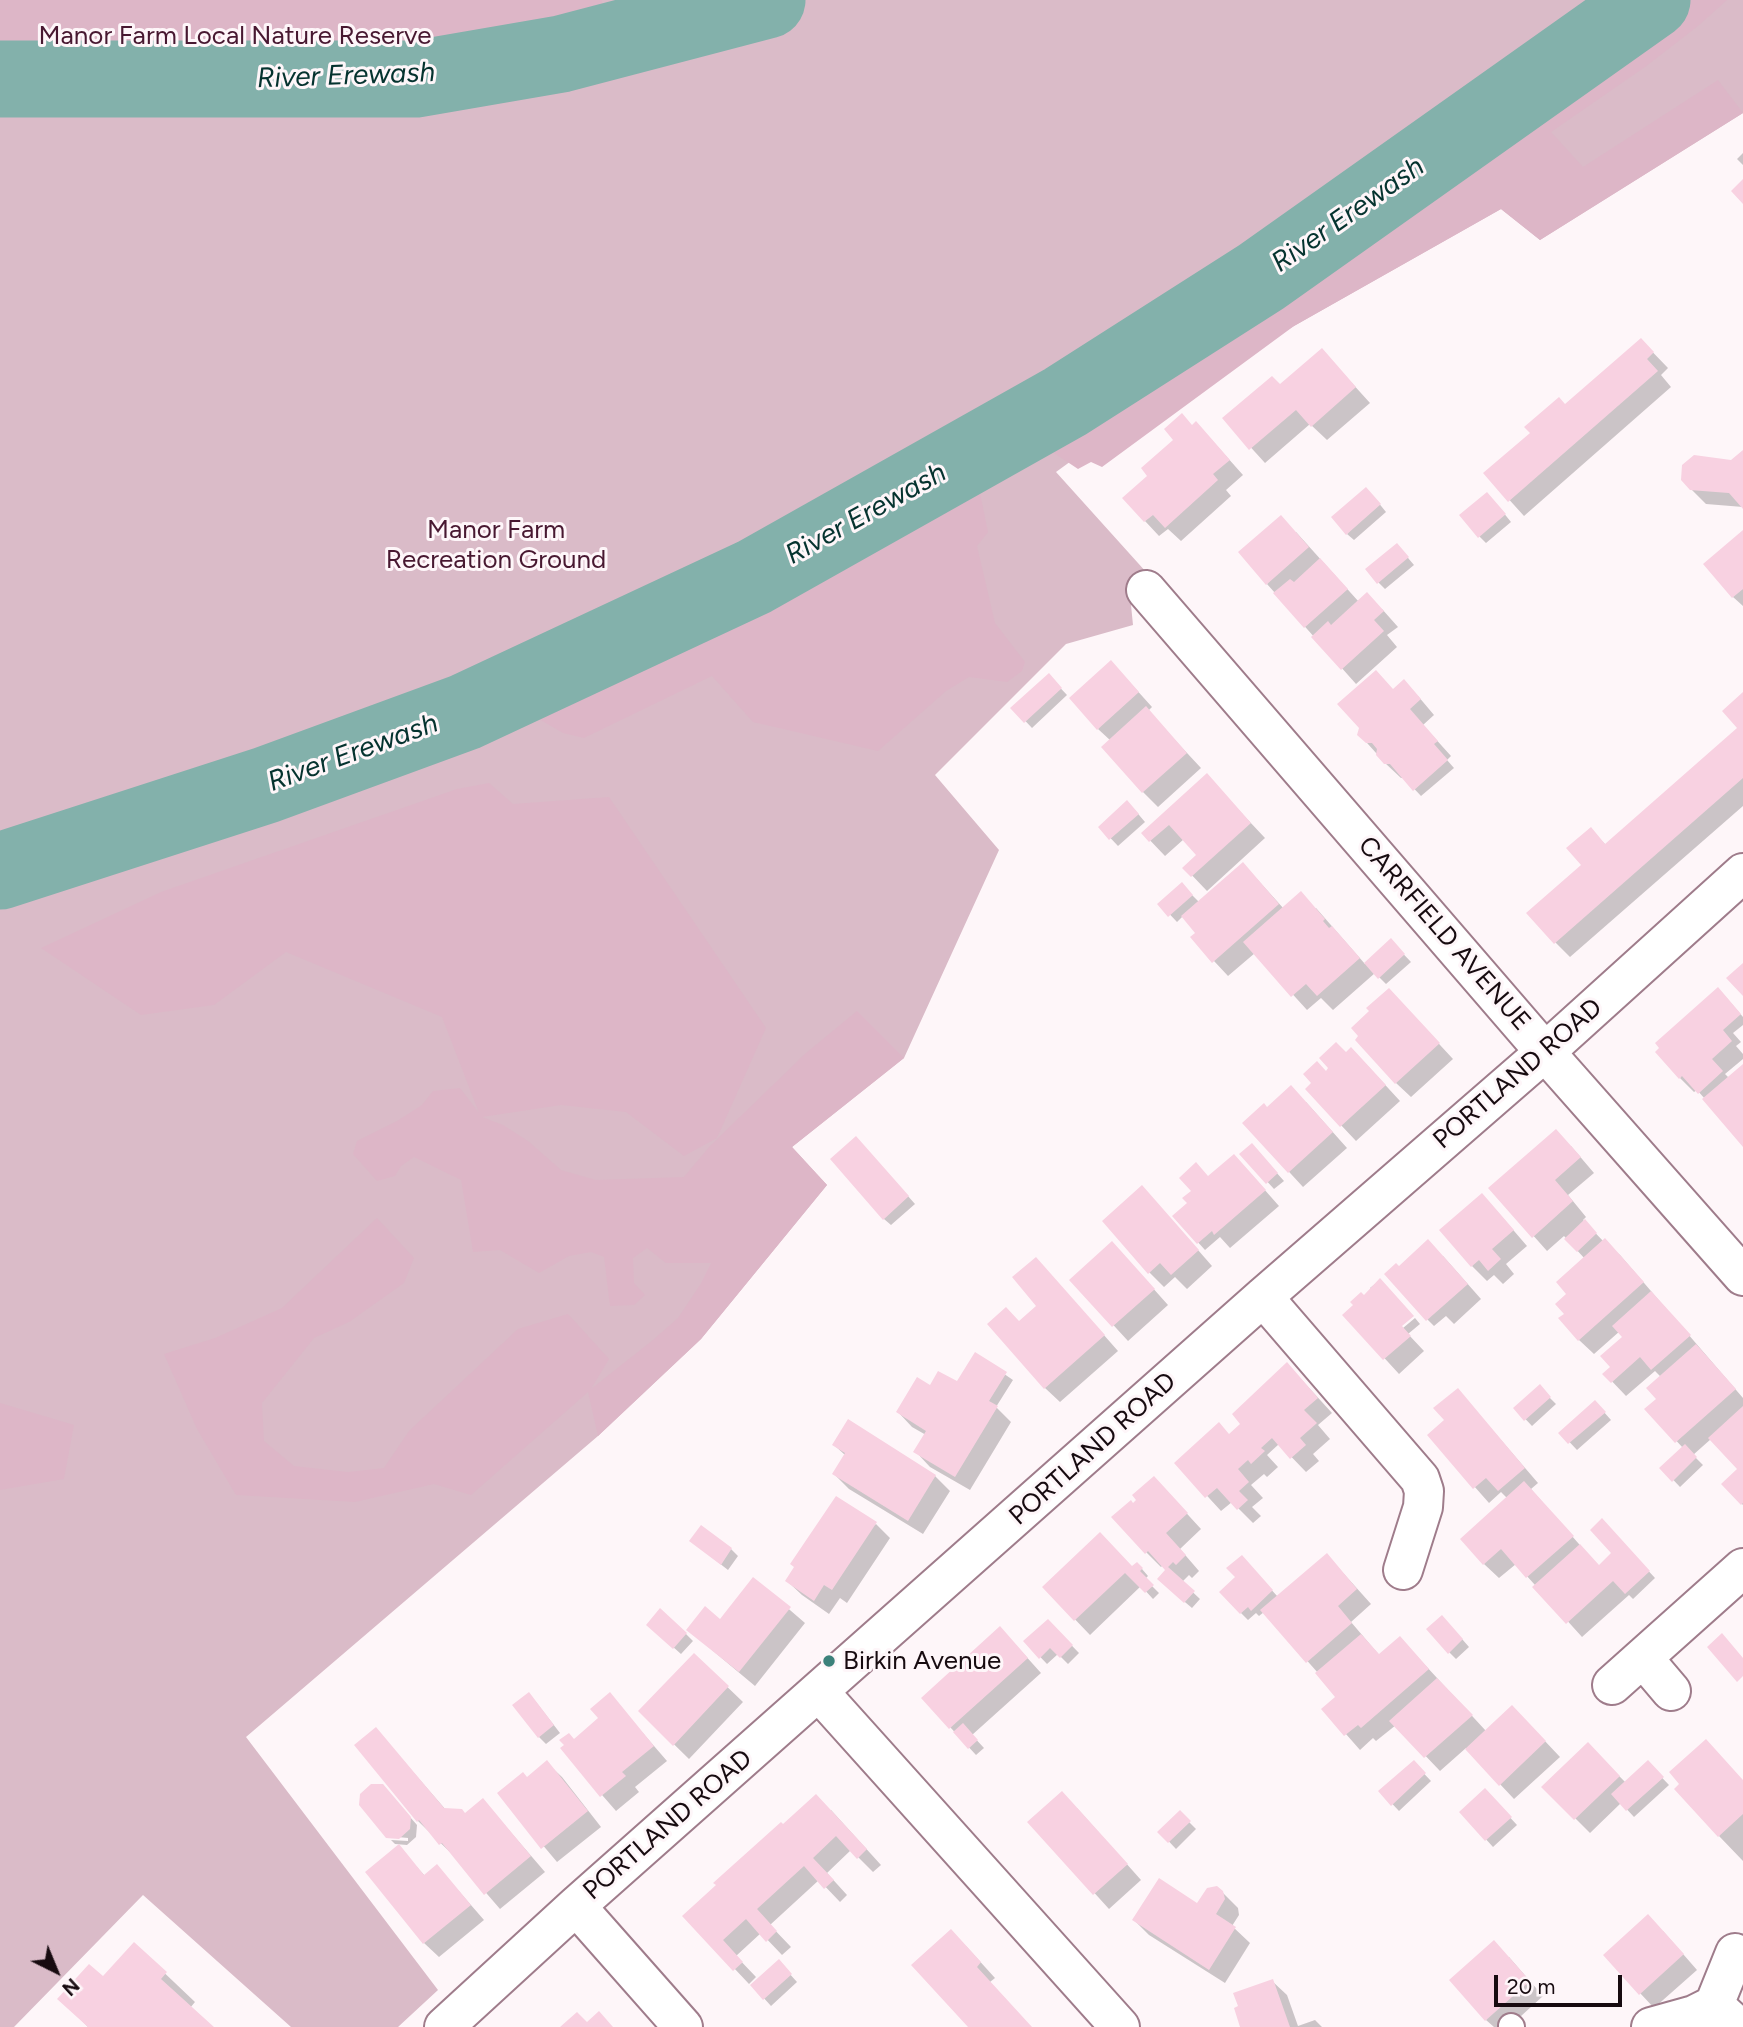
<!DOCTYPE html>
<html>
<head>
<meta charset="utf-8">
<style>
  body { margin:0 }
  #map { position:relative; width:1743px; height:2027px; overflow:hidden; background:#fef6f9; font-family:Figtree,sans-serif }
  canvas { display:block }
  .north { position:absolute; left:21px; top:1936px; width:70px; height:70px; -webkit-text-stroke:5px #fef6f9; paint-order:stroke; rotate:137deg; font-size:19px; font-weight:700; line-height:28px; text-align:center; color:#170b10 }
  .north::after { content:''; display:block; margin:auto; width:24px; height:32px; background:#170b10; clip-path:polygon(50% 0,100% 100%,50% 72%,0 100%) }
  .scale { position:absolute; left:1494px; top:1975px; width:128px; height:32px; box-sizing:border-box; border:4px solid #170b10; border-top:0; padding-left:9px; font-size:21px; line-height:24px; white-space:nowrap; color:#170b10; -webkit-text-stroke:5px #fef6f9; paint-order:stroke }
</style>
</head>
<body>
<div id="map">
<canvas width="1743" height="2027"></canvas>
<div class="north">N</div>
<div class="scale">20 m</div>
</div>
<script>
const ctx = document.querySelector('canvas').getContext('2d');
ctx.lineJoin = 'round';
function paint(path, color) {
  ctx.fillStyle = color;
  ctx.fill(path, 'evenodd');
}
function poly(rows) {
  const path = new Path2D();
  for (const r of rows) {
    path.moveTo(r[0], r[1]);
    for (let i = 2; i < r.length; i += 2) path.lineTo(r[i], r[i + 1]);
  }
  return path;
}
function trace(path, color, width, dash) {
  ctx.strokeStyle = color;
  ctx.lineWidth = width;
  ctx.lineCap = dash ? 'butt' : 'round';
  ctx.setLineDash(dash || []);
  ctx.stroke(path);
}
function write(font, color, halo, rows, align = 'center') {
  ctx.font = font + ' Figtree,sans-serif';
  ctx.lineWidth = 6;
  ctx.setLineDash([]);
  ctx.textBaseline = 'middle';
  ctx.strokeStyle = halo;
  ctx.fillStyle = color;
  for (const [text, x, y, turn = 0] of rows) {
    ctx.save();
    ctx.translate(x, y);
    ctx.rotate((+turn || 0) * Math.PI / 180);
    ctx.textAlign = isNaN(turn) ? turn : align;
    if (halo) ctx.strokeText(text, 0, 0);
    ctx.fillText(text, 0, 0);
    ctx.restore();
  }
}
paint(poly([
  [0,0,688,0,259,71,484,47,713,0,1743,0,1743,113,1540,240,1501,209,1294,326,1078,456,1056,472,1156,583,1131,605,1133,625,1066,644,935,775,999,850,904,1058,792,1147,827,1185,701,1339,598,1436,246,1737,438,1990,398,2027,291,2027,143,1895,14,2027,0,2027]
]), '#dabbc8');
paint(poly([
  [0,0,602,0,603,25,275,54,133,45,0,52],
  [1688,0,1727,0,1698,26,1645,67,1551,132,1583,167,1718,80,1743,113,1540,240,1501,209,1294,326,1102,467,1091,462,1078,469,1054,453,1047,443,1393,209,1552,93],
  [979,488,988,532,977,546,995,623,1025,662,1022,671,1007,682,969,677,946,691,878,751,753,722,712,676,584,738,563,733,527,712,745,611],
  [489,783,513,804,609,797,766,1028,717,1138,684,1156,626,1112,561,1105,482,1117,503,1125,528,1141,561,1170,596,1180,684,1177,710,1146,806,1053,857,1011,904,1058,792,1147,827,1185,701,1339,598,1436,588,1392,471,1495,434,1484,355,1502,236,1495,197,1429,164,1354,215,1338,282,1308,377,1218,414,1258,404,1283,349,1322,314,1338,262,1403,264,1441,294,1466,348,1472,384,1468,409,1431,518,1329,568,1314,609,1359,591,1389,653,1340,678,1318,700,1285,711,1263,666,1263,647,1248,633,1258,634,1283,645,1295,634,1305,610,1306,604,1257,591,1252,569,1256,539,1273,500,1250,473,1252,461,1180,414,1157,401,1166,395,1176,377,1181,353,1154,357,1141,397,1121,422,1105,433,1091,460,1088,479,1113,442,1017,286,952,214,1005,141,1015,41,948,161,892,457,789],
  [0,1403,74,1425,64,1479,0,1490]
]), '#ddb6c7');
paint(poly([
  [1743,153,1743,165,1737,159],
  [1641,340,1668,368,1661,375,1671,387,1524,516,1485,473],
  [1322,350,1370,403,1327,440,1310,424,1265,463,1225,419,1280,386],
  [1192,426,1210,438,1243,475,1226,490,1231,496,1181,541,1168,529,1159,536,1145,521,1150,476],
  [1743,452,1743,507,1706,504,1691,489],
  [1373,496,1386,512,1354,540,1347,534],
  [1494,501,1511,522,1486,543,1479,536],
  [1296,532,1359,602,1382,609,1398,627,1387,635,1397,647,1356,684,1267,584],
  [1743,532,1743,606,1733,597],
  [1403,552,1414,565,1385,589,1378,582],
  [1049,676,1067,695,1032,728,1013,708],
  [1125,677,1152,707,1148,711,1201,768,1158,807,1143,792,1111,741,1098,729],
  [1394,691,1418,696,1434,715,1423,725,1451,756,1447,760,1454,768,1421,796,1404,778,1401,778,1385,763,1359,734],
  [1743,694,1743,806,1570,957,1555,942,1583,865,1591,830,1606,845,1740,728],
  [1218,788,1265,838,1207,891,1185,868,1199,856,1184,839,1165,856,1143,833],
  [1134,809,1145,822,1118,846,1100,827],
  [1257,879,1284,909,1316,908,1365,964,1391,941,1411,962,1386,984,1375,973,1333,1010,1321,998,1307,1010,1255,953,1228,976,1214,961,1198,933,1183,916,1177,922,1160,904,1182,885,1199,902],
  [1725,996,1743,1017,1743,1025,1733,1033,1741,1042,1736,1046,1743,1054,1743,1059,1725,1074,1729,1078,1743,1066,1743,1144,1705,1099,1697,1090,1694,1092,1680,1078],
  [1403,1005,1453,1059,1411,1097,1396,1083],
  [1346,1054,1366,1064,1400,1101,1356,1141,1307,1089],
  [1306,1102,1347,1148,1303,1187,1244,1123,1267,1109],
  [863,1145,915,1204,891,1225,884,1219],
  [1571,1146,1594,1173,1568,1195,1586,1217,1583,1220,1604,1242,1620,1255,1743,1398,1743,1505,1723,1484,1739,1469,1711,1439,1693,1455,1703,1465,1680,1487,1662,1468,1683,1448,1647,1409,1658,1399,1661,1377,1655,1371,1626,1396,1605,1374,1613,1368,1625,1337,1620,1331,1594,1354,1579,1340,1567,1314,1569,1294,1585,1259,1564,1236,1547,1251,1491,1188],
  [1259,1153,1284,1181,1274,1189,1242,1154],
  [1248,1171,1279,1206,1230,1248,1220,1237,1205,1250,1174,1216,1189,1203,1208,1177],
  [1156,1202,1212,1266,1187,1289,1175,1277,1164,1287,1149,1272],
  [1496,1210,1527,1246,1506,1264,1514,1274,1503,1284,1494,1275,1487,1281,1472,1266],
  [1443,1256,1481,1299,1454,1324,1446,1316,1434,1326,1421,1313,1399,1268],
  [1126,1258,1168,1305,1128,1341,1072,1280],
  [1050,1274,1118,1351,1060,1402,1045,1388,1019,1323,1039,1306],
  [1380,1280,1400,1326,1403,1328,1415,1318,1420,1324,1408,1334,1424,1351,1399,1374,1345,1315,1381,1301,1370,1288],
  [975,1354,1013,1380,996,1407,1011,1422,970,1490,930,1467,916,1452,926,1435,912,1427,898,1412,931,1387,965,1388],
  [1301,1379,1332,1413,1318,1425,1330,1439,1313,1454,1319,1461,1306,1472,1279,1444,1267,1455,1278,1467,1267,1477,1264,1474,1251,1485,1263,1498,1252,1507,1261,1516,1253,1523,1232,1502,1221,1511,1177,1463,1230,1435],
  [1458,1390,1538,1483,1531,1489,1599,1567,1613,1553,1609,1528,1655,1578,1633,1599,1629,1595,1582,1637,1516,1564,1499,1578,1484,1564,1507,1498,1501,1492,1489,1503,1429,1435,1446,1421],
  [1546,1394,1556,1404,1532,1426,1515,1408],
  [1595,1402,1611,1420,1577,1450,1561,1433],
  [834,1445,935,1476,950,1491,923,1534,849,1489,834,1474,845,1455],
  [1168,1493,1201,1529,1180,1549,1199,1571,1192,1578,1189,1575,1182,1582,1200,1599,1192,1608,1166,1586,1168,1570,1163,1565,1161,1567,1146,1552,1133,1505],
  [876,1524,890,1538,847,1603,840,1598,829,1614,802,1595,787,1581],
  [691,1541,731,1549,738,1556,728,1570],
  [1327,1555,1371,1604,1351,1622,1380,1656,1414,1653,1486,1731,1527,1722,1560,1757,1514,1799,1466,1748,1440,1771,1396,1725,1376,1741,1373,1738,1360,1750,1324,1709,1338,1697,1318,1673,1264,1612,1259,1616,1256,1613,1248,1620,1241,1613,1248,1564,1278,1597],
  [1133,1568,1142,1569,1148,1576,1145,1579,1159,1593,1153,1599,1141,1586,1090,1635,1044,1587],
  [754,1579,805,1623,755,1686,688,1630,721,1621],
  [1048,1621,1079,1653,1068,1664,1058,1654,1047,1664,1025,1641],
  [1449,1624,1469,1647,1456,1659,1449,1652],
  [655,1631,686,1634,693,1641,681,1654],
  [1014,1643,1041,1673,972,1735,984,1748,976,1755,950,1727],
  [694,1655,743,1702,689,1759,640,1711],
  [610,1695,667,1761,635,1787,639,1792,616,1811,562,1749,600,1719],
  [536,1702,560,1733,546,1744,539,1737],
  [376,1729,446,1810,466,1815,483,1800,545,1872,500,1909,456,1858,418,1821,356,1745],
  [1588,1744,1626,1783,1648,1763,1669,1785,1634,1817,1621,1803,1590,1833,1544,1787],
  [1413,1762,1431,1781,1399,1811,1381,1792],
  [547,1763,562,1777,601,1827,557,1862,499,1793,527,1779],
  [1743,1780,1743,1861,1719,1836],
  [390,1794,417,1825,416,1837,407,1845,395,1844,391,1840,408,1841,408,1838,387,1836],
  [1492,1798,1517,1825,1493,1847,1462,1813],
  [1077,1808,1141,1880,1109,1909,1030,1822],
  [831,1810,881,1865,873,1872,851,1850,827,1873,847,1895,840,1902,819,1880,770,1925,791,1947,782,1955,761,1933,736,1956,756,1977,749,1984,685,1916,783,1826],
  [1180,1813,1196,1829,1176,1849,1160,1832],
  [399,1847,425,1876,437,1866,484,1920,439,1957,424,1943],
  [1222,1892,1238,1908,1239,1915,1232,1926,1250,1943,1225,1983,1149,1935,1134,1920,1198,1905],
  [1663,1931,1697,1970,1654,2008,1640,1993],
  [134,1944,195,2002,190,2008,211,2027,88,2027,60,1999,103,1978],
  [966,1946,995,1978,990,1982,1031,2027,970,2027],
  [1509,1957,1543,1996,1509,2027,1494,2027,1486,2020],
  [779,1962,797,1982,771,2006,752,1985],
  [1272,1981,1287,1995,1298,2026,1315,2020,1322,2027,1242,2027]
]), '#0003');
trace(poly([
  [0,79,416,79,561,54,767,0],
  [0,871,266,785,465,712,754,577,1065,402,1261,277,1652,0]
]), '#83b1ab', 77);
paint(poly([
  [1743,179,1743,204,1731,191],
  [1641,338,1654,352,1647,359,1658,371,1508,502,1483,473,1530,433,1524,427,1559,397,1565,404],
  [1322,348,1356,387,1311,427,1296,410,1249,450,1222,418,1272,376,1280,384],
  [1182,413,1192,425,1196,421,1230,460,1213,474,1218,480,1165,528,1153,515,1144,522,1122,498,1147,476,1141,468,1173,440,1164,429],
  [1743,450,1743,509,1729,493,1690,490,1681,480,1682,465,1694,455,1731,460],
  [1366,487,1381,504,1346,535,1331,517],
  [1487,492,1506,514,1478,538,1459,515],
  [1281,515,1309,547,1266,585,1238,552],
  [1743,530,1743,589,1732,598,1703,564],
  [1397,543,1409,557,1377,584,1365,569],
  [1320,558,1348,589,1304,628,1273,593,1290,579,1294,582],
  [1367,592,1384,611,1374,620,1384,631,1341,670,1311,637,1328,621,1331,625],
  [1111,660,1139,692,1097,730,1069,698],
  [1376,670,1393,689,1404,679,1421,699,1410,709,1438,741,1434,744,1448,760,1413,791,1390,764,1384,764,1376,755,1377,749,1372,743,1366,743,1357,735,1359,728,1337,704],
  [1049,673,1062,688,1024,723,1010,708],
  [1743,692,1743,778,1554,944,1526,913,1581,865,1566,848,1591,827,1605,844,1737,728,1722,711],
  [1146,706,1187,753,1142,793,1101,747],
  [1207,773,1251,823,1191,877,1182,868,1196,855,1169,825,1149,842,1141,833],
  [1127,800,1139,814,1109,840,1098,827],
  [1243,862,1279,904,1212,963,1190,937,1195,933,1181,916],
  [1182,882,1193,895,1168,917,1157,904],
  [1301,891,1325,919,1323,921,1329,928,1332,926,1360,958,1317,996,1306,984,1291,997,1243,942],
  [1391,938,1405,954,1378,979,1364,963],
  [1743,963,1743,996,1726,978],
  [1718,987,1741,1014,1723,1030,1732,1041,1712,1059,1723,1071,1698,1094,1682,1076,1679,1079,1655,1052,1659,1048,1655,1043],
  [1389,988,1440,1043,1395,1084,1355,1040,1358,1036,1351,1028,1369,1011,1366,1008],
  [1336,1042,1346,1052,1351,1047,1386,1085,1340,1127,1305,1089,1311,1083,1303,1074,1317,1061,1326,1071,1328,1068,1319,1058],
  [1743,1064,1743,1147,1702,1099],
  [1291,1085,1333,1132,1288,1173,1242,1123,1264,1103,1267,1107],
  [1556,1129,1581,1157,1555,1180,1573,1201,1532,1238,1488,1188],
  [856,1136,909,1196,883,1220,830,1159],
  [1252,1143,1278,1173,1266,1184,1239,1154],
  [1234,1154,1266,1190,1214,1235,1212,1231,1197,1244,1172,1216,1187,1203,1182,1198,1191,1191,1179,1178,1196,1162,1208,1176],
  [1142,1185,1199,1250,1171,1275,1160,1263,1148,1274,1102,1221],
  [1482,1193,1514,1230,1492,1249,1501,1259,1488,1271,1479,1260,1471,1267,1439,1230],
  [1585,1219,1597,1233,1577,1252,1564,1239],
  [1605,1238,1644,1282,1578,1341,1558,1318,1564,1314,1555,1304,1566,1294,1556,1282],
  [1428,1239,1468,1284,1426,1321,1384,1274,1396,1263,1399,1266],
  [1112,1241,1155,1289,1112,1327,1069,1280],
  [1036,1257,1105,1335,1044,1389,987,1324,1006,1307,1019,1321,1036,1306,1012,1277],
  [1380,1278,1414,1316,1402,1326,1411,1336,1383,1360,1342,1315,1353,1305,1350,1302,1361,1292,1364,1295],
  [1651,1291,1691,1335,1651,1370,1640,1357,1611,1383,1602,1374,1610,1367,1600,1356,1622,1337,1612,1326],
  [1696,1344,1736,1389,1675,1443,1644,1409,1656,1399,1646,1388],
  [975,1352,1007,1372,989,1401,998,1406,955,1477,913,1452,926,1431,896,1412,917,1377,930,1385,938,1371,957,1381],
  [1287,1362,1318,1398,1304,1410,1317,1423,1300,1438,1306,1445,1290,1459,1272,1438,1261,1448,1265,1451,1251,1464,1248,1460,1238,1469,1249,1482,1239,1491,1248,1500,1237,1510,1217,1488,1205,1498,1174,1463,1219,1422,1229,1434,1240,1424,1232,1414],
  [1540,1384,1551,1397,1524,1421,1513,1408],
  [1458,1388,1525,1468,1498,1491,1486,1478,1473,1489,1427,1435,1444,1420,1433,1408],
  [1595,1400,1606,1412,1568,1444,1558,1433],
  [1743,1406,1743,1503,1741,1505,1721,1484,1737,1469,1708,1438],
  [848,1419,936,1475,908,1521,832,1474,845,1453,832,1445],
  [1685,1444,1697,1457,1672,1482,1659,1468],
  [1154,1476,1188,1513,1166,1533,1186,1555,1176,1565,1173,1562,1168,1567,1195,1591,1184,1603,1157,1579,1165,1570,1148,1551,1145,1554,1111,1517,1131,1500,1133,1503,1136,1500,1132,1495],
  [1524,1481,1574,1536,1526,1578,1501,1549,1483,1565,1460,1539],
  [836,1496,877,1522,832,1590,824,1585,814,1601,785,1581,794,1567,790,1564],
  [1602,1518,1650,1571,1625,1594,1613,1581,1566,1624,1532,1587,1580,1544,1599,1565,1611,1553,1590,1530],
  [701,1525,732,1548,721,1565,689,1541],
  [1100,1532,1132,1566,1137,1562,1143,1568,1140,1571,1154,1585,1145,1593,1125,1573,1074,1621,1042,1587],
  [1327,1553,1357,1589,1338,1606,1352,1623,1306,1663,1260,1610],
  [1242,1555,1273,1590,1251,1611,1248,1607,1240,1614,1219,1592,1235,1577,1226,1568],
  [753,1577,791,1607,739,1672,686,1630,705,1606,720,1619],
  [660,1608,687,1633,673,1649,646,1625],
  [1442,1615,1463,1639,1448,1654,1426,1629],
  [1048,1619,1073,1645,1060,1658,1050,1648,1039,1659,1023,1641],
  [1000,1626,1028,1658,949,1729,921,1698],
  [1722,1633,1743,1658,1743,1676,1737,1682,1707,1647],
  [1361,1634,1379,1654,1400,1636,1429,1669,1361,1728,1358,1725,1344,1736,1321,1709,1335,1697,1315,1673],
  [694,1653,729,1686,673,1746,638,1711],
  [1437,1678,1473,1715,1424,1758,1389,1721],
  [529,1692,554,1725,538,1738,512,1705],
  [610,1692,654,1746,622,1772,626,1776,600,1797,560,1748,564,1745,559,1740,569,1733,574,1739,598,1718,590,1709],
  [1512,1705,1546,1741,1499,1786,1465,1749],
  [963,1723,978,1740,968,1749,953,1732],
  [376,1727,444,1808,462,1809,465,1813,483,1798,531,1856,484,1895,442,1843,439,1845,419,1820,417,1822,354,1745],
  [1706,1739,1743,1780,1743,1814,1718,1837,1674,1789,1679,1784,1669,1772],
  [1588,1742,1620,1776,1574,1820,1541,1787],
  [547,1760,588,1811,541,1849,497,1793,523,1772,527,1777],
  [1414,1760,1426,1773,1391,1806,1378,1791],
  [1648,1760,1664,1777,1626,1811,1611,1794],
  [371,1784,383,1784,411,1817,410,1829,399,1839,386,1838,359,1805,360,1794],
  [1485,1788,1512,1817,1485,1841,1459,1812],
  [1062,1791,1128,1864,1093,1895,1027,1822],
  [816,1794,867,1849,857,1859,836,1836,813,1858,834,1880,824,1889,804,1866,757,1909,777,1931,766,1942,746,1919,723,1940,743,1962,733,1971,682,1916,716,1885,713,1883,781,1822,783,1824],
  [1180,1810,1191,1821,1168,1843,1157,1832],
  [399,1844,424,1875,437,1864,471,1905,423,1944,365,1872],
  [1159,1878,1197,1903,1207,1888,1217,1886,1223,1891,1225,1899,1216,1914,1236,1927,1209,1970,1132,1920],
  [1648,1914,1684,1954,1639,1995,1603,1955],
  [951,1929,981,1962,977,1967,1032,2027,968,2027,911,1965],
  [1494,1940,1530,1981,1485,2021,1449,1980],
  [134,1942,167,1972,161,1979,214,2027,88,2027,57,1999,89,1964,103,1976],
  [779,1959,792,1974,763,2000,750,1985],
  [1273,1979,1290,2027,1240,2027,1234,2008,1238,2006,1233,1993],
  [599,2011,613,2027,560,2027,577,2012,587,2022]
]), '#f8d1e1');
const service = poly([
  [1511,2026,1512,2027]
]);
const minor = poly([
  [1146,590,1545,1052,1743,1276],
  [1263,1297,1420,1479,1424,1491,1423,1507,1403,1570],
  [1643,1658,1671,1691],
  [1612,1685,1743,1568],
  [819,1692,1120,2027],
  [576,1906,683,2027],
  [1714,2005,1738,2027],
  [444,2027,576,1906,1263,1297,1545,1052,1743,873],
  [1651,2027,1694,2015,1714,2005,1735,1953]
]);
trace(service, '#9f7c8b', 28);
trace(minor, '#9f7c8b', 42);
trace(service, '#fff', 24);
trace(minor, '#fff', 38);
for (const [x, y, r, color] of [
  [829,1661,7,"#3c827b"]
]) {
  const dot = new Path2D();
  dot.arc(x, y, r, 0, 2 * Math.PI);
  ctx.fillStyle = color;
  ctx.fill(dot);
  trace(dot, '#fef6f9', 2.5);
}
write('26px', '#481831', '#fef6f9', [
  ["Manor Farm Local Nature Reserve",235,36],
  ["Manor Farm",496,530],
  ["Recreation Ground",496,560]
]);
write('26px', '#170b10', '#fef6f9', [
  ["CARRFIELD AVENUE",1444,934,49],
  ["PORTLAND ROAD",1518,1074,-41],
  ["PORTLAND ROAD",1093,1449,-42],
  ["PORTLAND ROAD",668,1825,-41]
]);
write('26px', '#170b10', '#fef6f9', [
  ["Birkin Avenue",843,1661]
], 'left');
write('italic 28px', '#05332f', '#fef6f9', [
  ["River Erewash",346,76,-2],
  ["River Erewash",1348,215,-35],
  ["River Erewash",866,514,-29],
  ["River Erewash",353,753,-20]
]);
</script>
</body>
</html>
